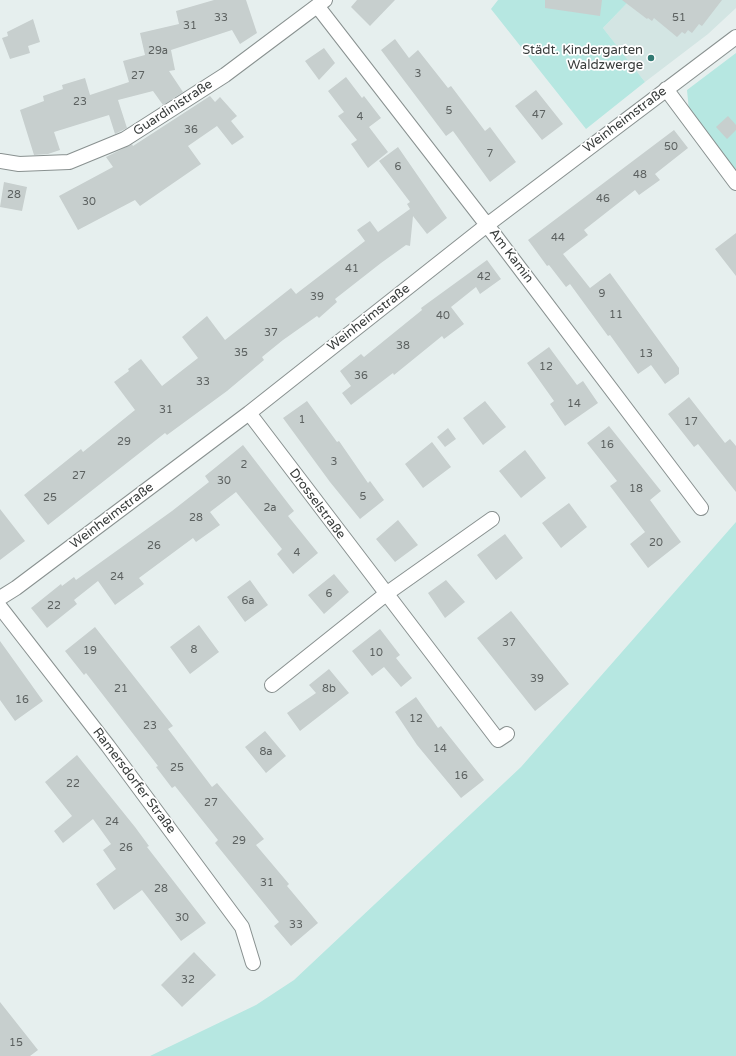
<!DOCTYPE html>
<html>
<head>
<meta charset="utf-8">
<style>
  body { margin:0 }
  canvas { display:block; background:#e6efee }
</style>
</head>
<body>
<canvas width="736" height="1056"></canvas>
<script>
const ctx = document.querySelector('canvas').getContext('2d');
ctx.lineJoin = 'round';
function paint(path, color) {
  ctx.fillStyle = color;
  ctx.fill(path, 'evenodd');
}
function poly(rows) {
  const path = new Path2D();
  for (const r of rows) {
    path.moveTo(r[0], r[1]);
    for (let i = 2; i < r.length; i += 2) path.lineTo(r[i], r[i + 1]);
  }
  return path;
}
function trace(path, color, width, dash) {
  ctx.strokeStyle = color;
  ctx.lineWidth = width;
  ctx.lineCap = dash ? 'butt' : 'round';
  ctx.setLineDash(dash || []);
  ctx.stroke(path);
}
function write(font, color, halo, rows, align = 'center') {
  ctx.font = font + ' "Varela Round",sans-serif';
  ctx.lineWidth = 3.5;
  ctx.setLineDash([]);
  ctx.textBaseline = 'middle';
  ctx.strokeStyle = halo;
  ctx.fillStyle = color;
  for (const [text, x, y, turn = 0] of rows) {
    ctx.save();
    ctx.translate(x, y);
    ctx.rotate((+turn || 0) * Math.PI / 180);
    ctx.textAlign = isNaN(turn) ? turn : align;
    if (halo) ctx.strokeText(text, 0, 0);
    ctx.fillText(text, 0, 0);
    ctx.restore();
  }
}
paint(poly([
  [630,0,736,0,736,8,708,34,645,82,603,28]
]), '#d3e5e3');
paint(poly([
  [498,0,630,0,603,28,645,82,586,129,491,9],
  [736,53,736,171,689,111,687,90],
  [736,522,736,1056,150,1056,256,1005,294,980,521,767]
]), '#b6e7e1');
paint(poly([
  [214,0,246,0,257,33,240,44,232,30,171,50,175,70,169,71,183,92,163,105,153,91,118,100,127,128,115,134,109,115,54,132,60,150,48,154,34,155,20,110,44,101,43,96,63,89,62,85,85,78,90,95,129,82,123,61,145,55,140,33,179,24,176,11],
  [357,0,395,0,370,26,351,7],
  [545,0,602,0,600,16,545,8],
  [622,0,722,0,702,26,699,24,692,33,688,30,685,34,682,32,677,37,654,18,652,21,648,18,647,19],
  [33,19,40,42,28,46,30,53,10,59,2,38,8,36,7,32],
  [395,39,409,58,418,50,448,88,451,86,485,131,490,127,516,162,490,182,453,131,446,136,381,50],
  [324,48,335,63,319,80,305,61],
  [346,77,362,98,364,96,381,118,369,127,388,152,368,168,351,144,357,140,338,116,344,112,328,91],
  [536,90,563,124,542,140,515,106],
  [210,96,215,102,220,97,237,116,231,121,244,137,232,145,217,126,188,146,201,164,140,206,135,200,78,230,59,196,113,167,106,157,132,144,133,146],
  [728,116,736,125,736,130,727,139,716,127],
  [674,130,688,148,655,174,660,180,639,195,635,190,584,230,588,235,563,254,590,288,610,273,679,368,679,374,665,384,651,365,638,374,610,335,608,336,570,284,566,287,549,265,547,266,528,240],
  [398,147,447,218,427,234,413,216,410,246,406,245,381,263,335,299,337,302,319,318,317,316,283,340,262,357,264,360,227,391,167,435,165,433,48,525,24,495,81,449,83,452,135,410,114,382,129,371,128,369,141,359,162,386,198,358,182,337,207,316,225,340,291,288,296,294,365,241,357,230,370,221,378,232,410,209,407,204,410,202,379,161],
  [4,182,27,187,22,211,0,207],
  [736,233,736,276,715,249],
  [487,260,501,279,480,294,476,287,451,307,464,324,444,339,442,336,394,375,393,373,351,405,342,393,351,386,340,371,361,354,364,357,422,310,421,308],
  [549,347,577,385,583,381,598,403,565,426,550,404,554,401,527,363],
  [689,397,725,443,730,439,736,446,736,492,698,444,694,447,668,414],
  [307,401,337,442,339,441,368,483,370,481,384,500,360,519,330,482,283,418],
  [485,401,506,427,483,445,463,418],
  [609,426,661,491,650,500,681,542,648,568,630,544,645,532,610,486,617,481,587,443],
  [448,428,456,439,445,447,437,437],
  [432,442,451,467,423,488,405,464],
  [243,445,294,511,288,516,318,553,293,574,277,554,282,549,236,492,210,512,220,525,196,542,193,538,139,578,144,584,115,605,98,581,74,600,77,604,47,628,31,608,61,584,62,586,74,577,76,580,172,511,209,482,205,476],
  [525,450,546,478,521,498,499,471],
  [569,503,587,527,561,548,542,523],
  [0,509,25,541,0,560],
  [398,520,418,545,395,562,376,539],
  [505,534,523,558,496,580,477,555],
  [334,574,349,592,324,614,308,595],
  [250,580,268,605,245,622,227,597],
  [446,580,465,602,445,618,428,593],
  [511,611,569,684,535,711,477,638],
  [199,625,219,652,190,674,170,647],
  [95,627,173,726,168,729,212,787,217,783,264,839,256,845,289,884,287,886,318,923,291,946,274,926,279,922,215,843,218,840,175,786,172,788,156,767,158,766,86,673,84,675,65,651],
  [380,629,400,655,396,658,412,678,401,687,384,667,372,676,352,651],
  [0,641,43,701,15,721,0,700],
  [329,669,349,693,300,731,287,713,316,693,309,685],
  [416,697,438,728,441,726,484,780,461,798,417,745,395,712],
  [265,731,286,756,266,773,245,747],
  [77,755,135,827,149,846,147,847,206,923,181,941,142,890,114,910,96,884,116,869,103,850,111,844,93,819,63,843,54,831,72,816,45,782],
  [194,952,216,975,182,1007,161,985],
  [0,1002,38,1050,30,1056,0,1056]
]), '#c7cfce');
const minor = poly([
  [318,7,487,225,701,508],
  [666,89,736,183],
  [0,161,19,164,69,162,125,139,225,75,325,0],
  [249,413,498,740,507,734],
  [0,598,16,588,249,413,487,225,736,37],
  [0,607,108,746,242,927,253,963],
  [272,685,386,594,492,519]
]);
trace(minor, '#899190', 16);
trace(minor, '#fff', 14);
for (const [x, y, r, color] of [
  [651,58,4,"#327a73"]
]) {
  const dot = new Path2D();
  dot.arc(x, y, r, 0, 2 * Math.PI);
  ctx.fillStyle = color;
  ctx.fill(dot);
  trace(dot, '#fff', 1.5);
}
write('11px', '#5c6160', null, [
  ["33",221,18],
  ["51",679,18],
  ["31",190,26],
  ["29a",158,51],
  ["3",418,74],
  ["27",138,76],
  ["23",80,102],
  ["5",449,111],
  ["47",539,115],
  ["4",360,117],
  ["36",191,130],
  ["50",671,147],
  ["7",490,154],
  ["6",398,167],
  ["48",640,175],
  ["28",14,195],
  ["46",603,199],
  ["30",89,202],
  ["44",558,238],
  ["41",352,269],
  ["42",484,277],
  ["9",602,294],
  ["39",317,297],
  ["11",616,315],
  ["40",443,316],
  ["37",271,333],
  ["38",403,346],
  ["35",241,353],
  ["13",646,354],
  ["12",546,367],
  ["36",361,376],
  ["33",203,382],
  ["14",574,404],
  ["31",166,410],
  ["1",302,420],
  ["17",691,422],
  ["29",124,442],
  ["16",607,445],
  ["3",334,462],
  ["2",244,465],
  ["27",79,476],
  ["30",224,481],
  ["18",636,489],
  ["5",363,497],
  ["25",50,498],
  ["2a",270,508],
  ["28",196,518],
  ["20",656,543],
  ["26",154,546],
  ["4",297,553],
  ["24",117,577],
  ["6",329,594],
  ["6a",248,601],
  ["22",54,606],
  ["37",509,643],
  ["8",194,650],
  ["19",90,651],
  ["10",376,653],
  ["39",537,679],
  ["21",121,689],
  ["8b",329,689],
  ["16",22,700],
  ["12",416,719],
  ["23",150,726],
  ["14",440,749],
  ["8a",266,752],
  ["25",177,768],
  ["16",461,776],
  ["22",73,784],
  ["27",211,803],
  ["24",112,822],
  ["29",239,841],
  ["26",126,848],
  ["31",267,883],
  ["28",161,889],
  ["30",182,918],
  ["33",296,925],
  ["32",188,980],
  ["15",16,1043]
]);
write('13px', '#383c3b', '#fff', [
  ["Städt. Kindergarten",643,51],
  ["Waldzwerge",643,66]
], 'right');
write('13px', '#383c3b', '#fff', [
  ["Guardinistraße",173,108,-33],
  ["Weinheimstraße",625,120,-37],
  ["Am Kamin",511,256,53],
  ["Weinheimstraße",369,318,-38],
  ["Drosselstraße",317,504,53],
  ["Weinheimstraße",112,516,-37],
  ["Ramersdorfer Straße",134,781,53]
]);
</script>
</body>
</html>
